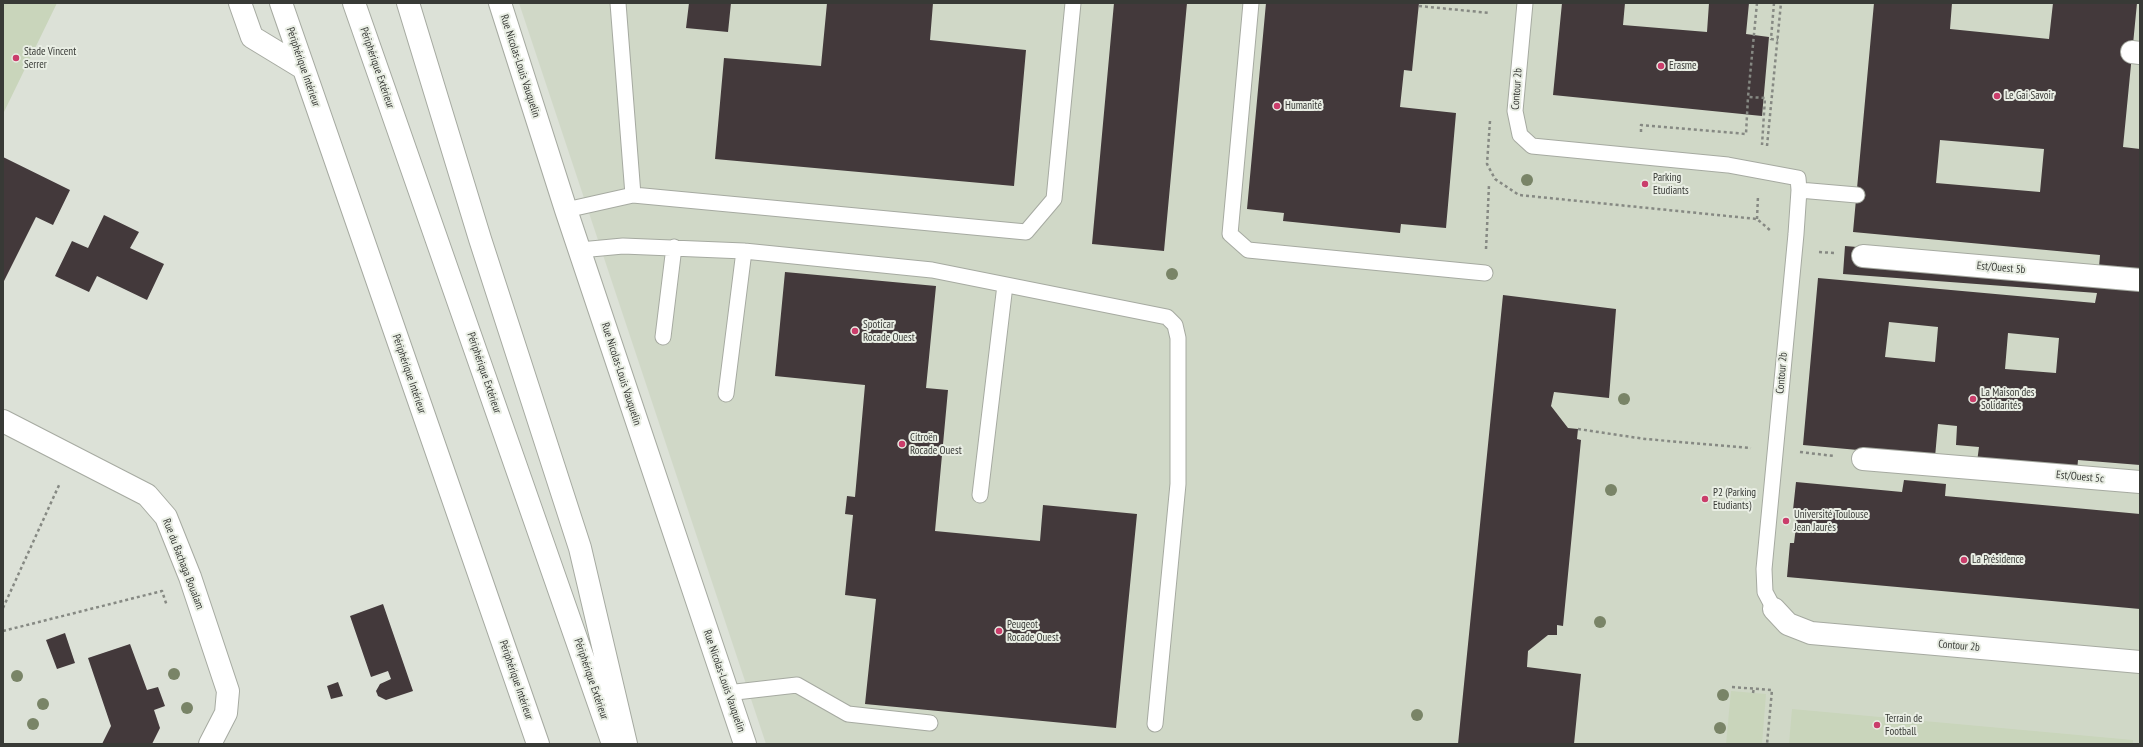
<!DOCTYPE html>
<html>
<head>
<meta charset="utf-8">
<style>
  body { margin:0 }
  #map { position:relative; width:2143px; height:747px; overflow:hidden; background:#dce1d7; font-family:"PT Sans Narrow",sans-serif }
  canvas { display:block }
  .frame { position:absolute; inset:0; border:4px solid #383a36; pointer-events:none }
</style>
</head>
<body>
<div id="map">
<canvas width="2143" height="747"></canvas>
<div class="frame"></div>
</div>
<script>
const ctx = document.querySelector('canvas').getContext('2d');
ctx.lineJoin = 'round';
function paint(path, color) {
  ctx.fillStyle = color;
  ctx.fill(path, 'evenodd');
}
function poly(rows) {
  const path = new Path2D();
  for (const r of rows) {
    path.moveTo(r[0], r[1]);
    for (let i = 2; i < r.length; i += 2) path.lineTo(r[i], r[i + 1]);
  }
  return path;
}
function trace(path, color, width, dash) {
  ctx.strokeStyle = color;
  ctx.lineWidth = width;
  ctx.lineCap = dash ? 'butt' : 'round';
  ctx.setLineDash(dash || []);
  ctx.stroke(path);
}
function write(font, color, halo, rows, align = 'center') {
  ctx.font = font + ' "PT Sans Narrow",sans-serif';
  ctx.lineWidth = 4;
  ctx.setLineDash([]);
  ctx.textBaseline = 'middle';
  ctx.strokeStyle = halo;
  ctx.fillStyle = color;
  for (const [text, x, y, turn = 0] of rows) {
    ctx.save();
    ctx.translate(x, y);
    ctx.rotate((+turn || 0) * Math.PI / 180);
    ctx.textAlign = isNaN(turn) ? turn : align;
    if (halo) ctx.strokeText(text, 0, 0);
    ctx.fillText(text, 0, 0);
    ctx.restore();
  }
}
paint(poly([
  [519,3,2140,3,2140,744,766,744]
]), '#d0d8c7');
paint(poly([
  [3,3,57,3,3,114],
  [1731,691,1766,694,1762,744,1726,744],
  [1792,709,2133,740,2133,744,1789,744]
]), '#c9d5bb');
paint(poly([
  [689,3,731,3,728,32,686,28],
  [827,3,933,3,930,40,1026,50,1014,186,715,159,724,58,821,66],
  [1114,3,1187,3,1164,251,1092,244],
  [1266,3,1419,3,1412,71,1404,70,1400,107,1456,113,1446,228,1401,224,1400,233,1283,221,1284,213,1247,209],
  [1562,3,1625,3,1623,25,1707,32,1709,3,1749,3,1746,34,1769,37,1762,116,1553,95],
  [1874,3,1952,3,1950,29,2049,39,2053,3,2137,3,2123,147,2140,149,2140,465,2078,460,2077,471,1977,462,1979,447,1956,445,1957,426,1938,424,1935,457,1803,445,1818,278,2095,303,2097,293,1843,274,1845,246,2099,267,2100,255,1853,232],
  [1940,140,2044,149,2040,192,1936,183],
  [1889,322,1938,327,1935,362,1885,357],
  [2008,333,2059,338,2056,373,2005,369],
  [3,157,70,190,53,225,36,217,3,283],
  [104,215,139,232,130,248,164,264,147,300,97,276,89,292,55,276,72,241,88,248],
  [785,272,936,286,926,388,948,390,935,531,1040,541,1043,505,1137,514,1116,728,865,704,876,599,845,595,853,515,845,514,847,496,855,497,865,385,775,376],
  [1503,295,1616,309,1609,398,1554,392,1551,406,1568,428,1578,429,1577,439,1581,440,1563,626,1557,625,1557,635,1548,635,1528,651,1527,667,1581,674,1574,744,1458,744],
  [1904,480,1946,484,1945,496,2140,514,2140,609,1787,577,1790,543,1794,543,1796,527,1797,510,1793,510,1796,482,1902,492],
  [383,604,413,691,386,700,378,696,376,691,380,684,391,679,388,671,371,677,350,616],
  [65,633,75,663,57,669,46,640],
  [130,644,147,690,158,687,165,706,154,710,160,728,152,744,102,744,111,726,88,658],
  [338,682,343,696,331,699,327,686]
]), '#43393b');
const lane = poly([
  [618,3,633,195],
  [1251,3,1230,234,1248,250,1485,273],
  [1525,3,1515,111,1520,135,1532,146,1728,165,1798,178,1799,190,1796,234,1764,569,1765,592,1774,609],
  [1799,190,1857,195],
  [566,210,633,195,1026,232,1054,199,1073,3],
  [580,250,623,246,744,251,932,270,1167,317,1175,325,1178,338,1178,484,1155,724],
  [663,337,674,247],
  [726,394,744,251],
  [980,495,1005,285],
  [727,693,797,685,848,714,930,723]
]);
const street = poly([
  [2132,52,2140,53],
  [1863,256,2140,280],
  [3,421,147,495,166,517,190,577,228,691,226,713,210,744],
  [1863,459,2140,482],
  [1774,609,1788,624,1811,633,2140,662]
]);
const secondary = poly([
  [500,3,566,210,745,744]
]);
const highway = poly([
  [240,3,252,37,303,68],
  [281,3,538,744],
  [354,3,613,744],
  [408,3,480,239,580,548,626,744]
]);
trace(lane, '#a6aaa1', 17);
trace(street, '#a6aaa1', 24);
trace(secondary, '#a6aaa1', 24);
trace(highway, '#a6aaa1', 24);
trace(poly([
  [1757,3,1748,97,1765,98,1762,145],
  [1774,3,1771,39,1778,40],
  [1419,6,1490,13],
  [1490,121,1487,164,1495,179,1519,195,1757,219,1771,231],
  [1641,132,1641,125,1746,134,1748,97],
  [1767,146,1781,3],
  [1757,219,1758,196],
  [1486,249,1489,185],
  [1819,252,1834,253],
  [1578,429,1645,439,1751,448],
  [1800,452,1834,456],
  [3,608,60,483],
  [3,631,162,591,167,606],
  [1732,687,1772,690,1767,744],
  [1753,693,1754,688]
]), '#868983', 2.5, [3, 3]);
trace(lane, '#fff', 15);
trace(street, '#fff', 22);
trace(secondary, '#fff', 22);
trace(highway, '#fff', 22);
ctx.fillStyle = '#798467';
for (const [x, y] of [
  [1527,180],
  [1172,274],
  [1624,399],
  [1611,490],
  [1600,622],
  [174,674],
  [17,676],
  [1723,695],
  [43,704],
  [187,708],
  [1417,715],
  [33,724],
  [1720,728]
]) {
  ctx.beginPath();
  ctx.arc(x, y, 6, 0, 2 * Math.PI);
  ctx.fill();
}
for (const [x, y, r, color] of [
  [16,58,4,"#ca3d6b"],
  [1661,66,4,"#ca3d6b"],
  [1997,96,4,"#ca3d6b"],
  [1277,106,4,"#ca3d6b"],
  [1645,184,4,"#ca3d6b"],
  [855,331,4,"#ca3d6b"],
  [1973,399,4,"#ca3d6b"],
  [902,444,4,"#ca3d6b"],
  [1705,499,4,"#ca3d6b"],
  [1786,521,4,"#ca3d6b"],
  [1964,560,4,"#ca3d6b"],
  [999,631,4,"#ca3d6b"],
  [1877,725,4,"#ca3d6b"]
]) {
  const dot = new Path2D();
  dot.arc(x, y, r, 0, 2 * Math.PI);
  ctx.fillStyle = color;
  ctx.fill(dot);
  trace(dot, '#e9eee4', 1.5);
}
write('11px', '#383a36', '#e9eee4', [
  ["Stade Vincent",24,52],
  ["Serrer",24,65],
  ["Erasme",1669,66],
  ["Le Gai Savoir",2005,96],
  ["Humanité",1285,106],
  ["Parking",1653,178],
  ["Etudiants",1653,191],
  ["Spoticar",863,325],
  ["Rocade Ouest",863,338],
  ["La Maison des",1981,393],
  ["Solidarités",1981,406],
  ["Citroën",910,438],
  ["Rocade Ouest",910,451],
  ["P2 (Parking",1713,493],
  ["Etudiants)",1713,506],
  ["Université Toulouse",1794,515],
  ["Jean Jaurès",1794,528],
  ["La Présidence",1972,560],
  ["Peugeot",1007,625],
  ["Rocade Ouest",1007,638],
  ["Terrain de",1885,719],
  ["Football",1885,732]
], 'left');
write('11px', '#383a36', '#e9eee4', [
  ["Rue Nicolas-Louis Vauquelin",520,66,72],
  ["Périphérique Intérieur",303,67,71],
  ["Périphérique Extérieur",377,68,71],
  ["Contour 2b",1517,89,-86],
  ["Est/Ouest 5b",2001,268,5],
  ["Périphérique Extérieur",484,373,71],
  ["Contour 2b",1782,373,-85],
  ["Périphérique Intérieur",409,374,71],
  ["Rue Nicolas-Louis Vauquelin",621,374,72],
  ["Est/Ouest 5c",2080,477,5],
  ["Rue du Bachaga Boualam",183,564,69],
  ["Contour 2b",1959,646,5],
  ["Périphérique Extérieur",591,679,71],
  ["Périphérique Intérieur",516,680,71],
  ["Rue Nicolas-Louis Vauquelin",724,681,71]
]);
</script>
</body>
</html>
